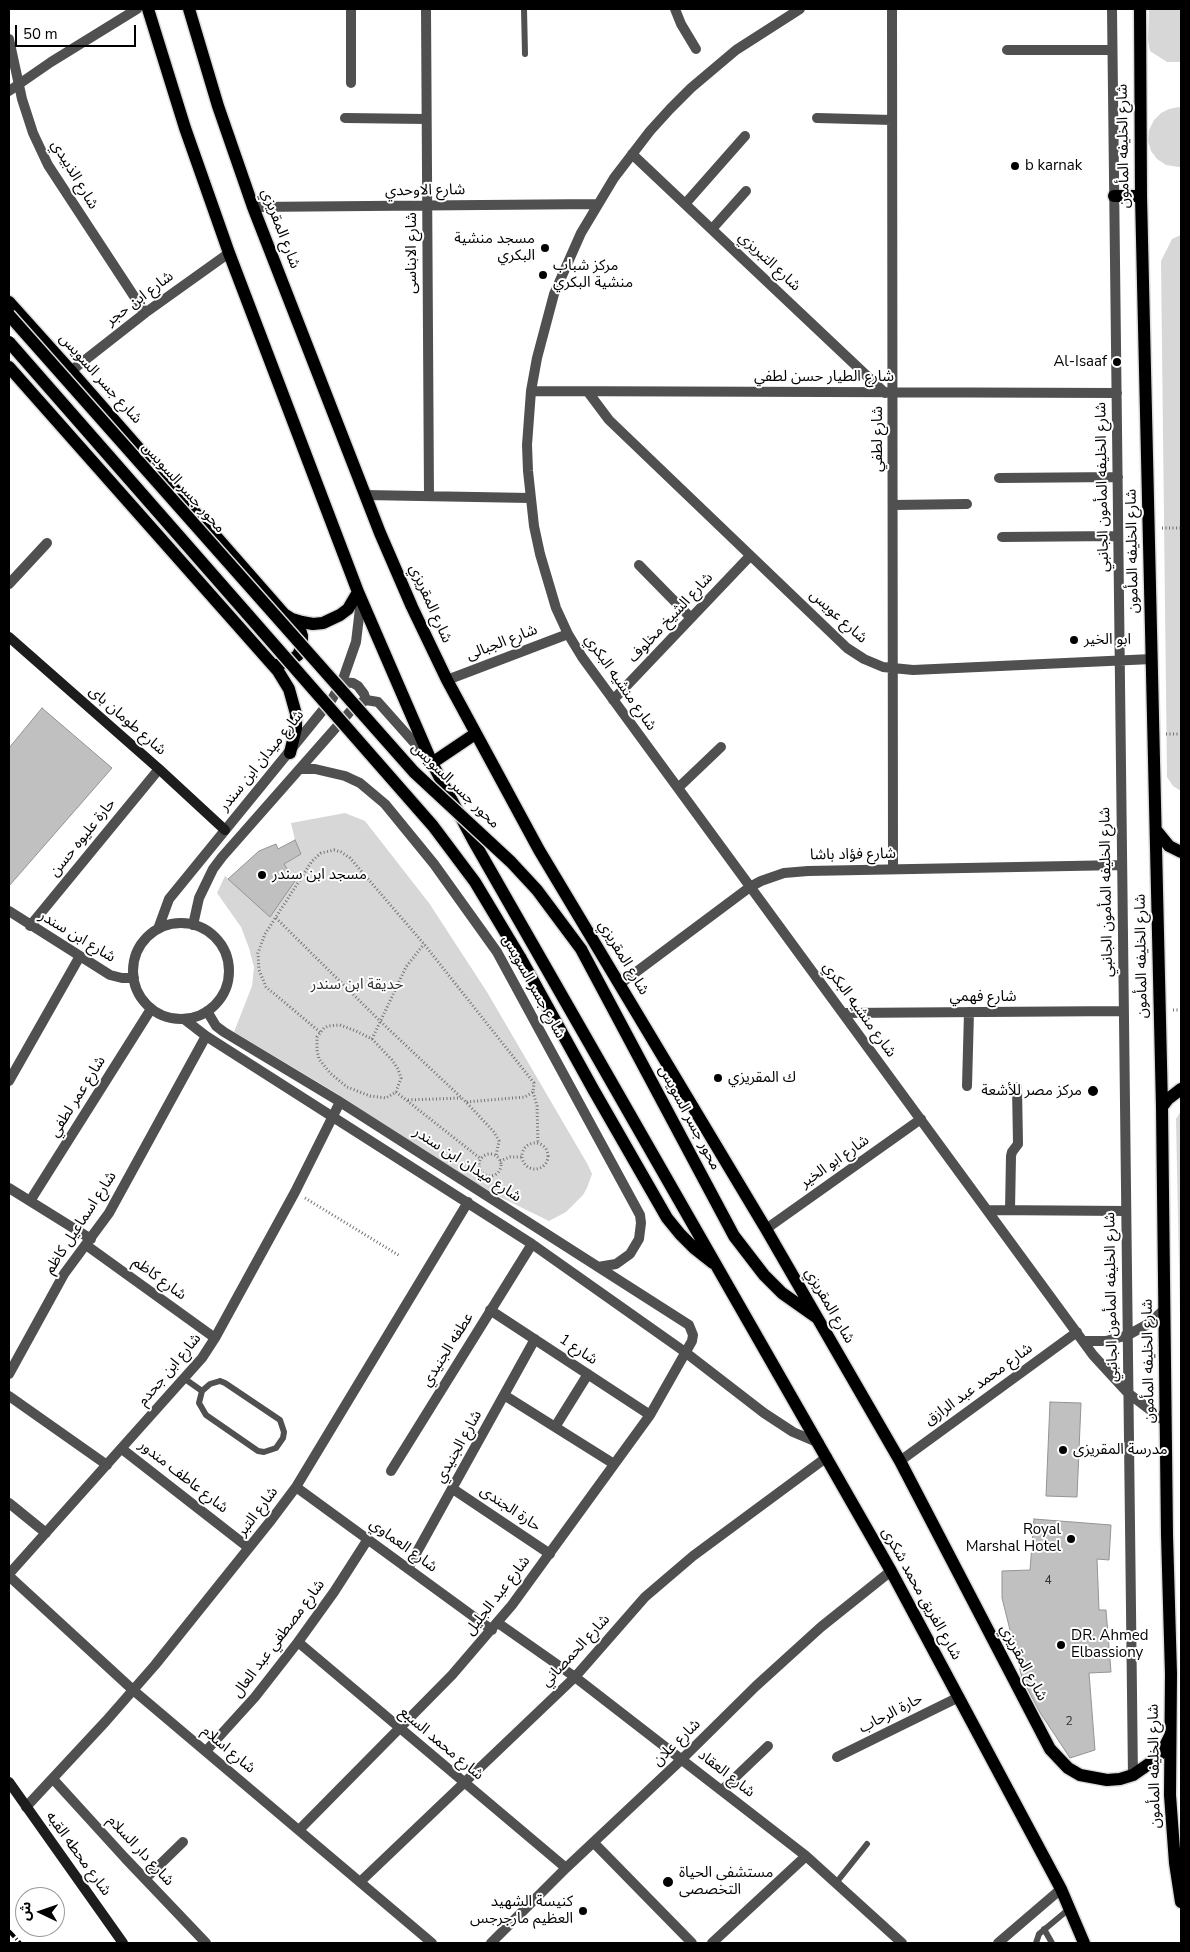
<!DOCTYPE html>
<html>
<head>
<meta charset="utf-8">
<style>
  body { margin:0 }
  #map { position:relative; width:1190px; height:1952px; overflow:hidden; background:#fff; font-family:"Nunito Sans","Noto Sans Arabic",sans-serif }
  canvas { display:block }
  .frame { position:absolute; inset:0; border:10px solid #000; pointer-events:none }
  .north { position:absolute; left:15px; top:1887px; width:50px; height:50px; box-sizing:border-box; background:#fff; border:1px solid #999; border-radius:50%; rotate:273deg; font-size:14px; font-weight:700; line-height:20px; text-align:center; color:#000 }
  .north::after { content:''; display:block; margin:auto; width:18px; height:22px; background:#000; clip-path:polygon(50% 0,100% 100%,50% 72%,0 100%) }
  .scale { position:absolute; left:15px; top:25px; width:121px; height:22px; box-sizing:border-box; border:2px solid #000; border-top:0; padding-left:6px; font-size:15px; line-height:18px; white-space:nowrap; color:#000; -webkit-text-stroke:4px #fff; paint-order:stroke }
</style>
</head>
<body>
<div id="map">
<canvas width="1190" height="1952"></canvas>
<div class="frame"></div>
<div class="north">ش</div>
<div class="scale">50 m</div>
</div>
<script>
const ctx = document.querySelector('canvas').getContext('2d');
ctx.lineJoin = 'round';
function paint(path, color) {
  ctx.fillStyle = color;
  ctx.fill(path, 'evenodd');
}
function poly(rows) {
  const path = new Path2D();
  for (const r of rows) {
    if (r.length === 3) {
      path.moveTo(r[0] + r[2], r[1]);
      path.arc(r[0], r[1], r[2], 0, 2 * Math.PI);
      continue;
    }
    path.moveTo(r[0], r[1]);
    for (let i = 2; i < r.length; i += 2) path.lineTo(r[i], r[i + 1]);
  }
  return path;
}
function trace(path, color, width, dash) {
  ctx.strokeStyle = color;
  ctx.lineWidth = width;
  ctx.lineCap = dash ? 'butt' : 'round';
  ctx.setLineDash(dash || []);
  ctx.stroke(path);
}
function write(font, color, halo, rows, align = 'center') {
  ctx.font = font + ' "Nunito Sans","Noto Sans Arabic",sans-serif';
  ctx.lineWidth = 4;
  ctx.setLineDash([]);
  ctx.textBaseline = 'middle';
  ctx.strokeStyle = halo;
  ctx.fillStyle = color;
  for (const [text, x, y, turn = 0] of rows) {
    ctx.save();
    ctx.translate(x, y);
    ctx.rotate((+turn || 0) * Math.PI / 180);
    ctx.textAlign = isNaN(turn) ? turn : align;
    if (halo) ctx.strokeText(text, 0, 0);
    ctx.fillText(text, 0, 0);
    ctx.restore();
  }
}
paint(poly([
  [1149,9,1181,9,1181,62,1167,62,1150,51,1148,40],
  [1179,107,1181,108,1181,167,1179,167,1166,165,1157,159,1151,151,1148,141,1149,130,1154,120,1161,113,1169,109],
  [1181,235,1181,791,1173,786,1167,777,1161,261,1172,239],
  [345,813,365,821,429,903,487,992,588,1165,592,1174,587,1188,583,1195,566,1212,549,1221,500,1197,460,1174,336,1093,234,1032,252,986,254,967,249,948,241,927,217,893,225,876,270,916,284,864,301,854,295,840,291,823],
  [1181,1111,1181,1366,1176,1119]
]), '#d7d7d7');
const building = poly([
  [42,708,112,768,9,886,9,748,42,708],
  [295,840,301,854,284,864,295,881,270,917,228,879,259,851,276,844,278,849,295,840],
  [1050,1402,1081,1403,1077,1497,1046,1496,1050,1402],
  [1034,1519,1111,1525,1109,1560,1097,1559,1099,1610,1106,1610,1111,1672,1089,1673,1095,1750,1070,1758,1039,1711,1022,1678,1002,1598,1002,1571,1030,1570,1034,1519]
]);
paint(building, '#c0c0c0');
trace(building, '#949494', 1);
const primary = poly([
  [148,9,185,128,229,253,358,592,432,763,473,840,891,1571,1061,1889,1084,1943],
  [189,9,218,106,253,207,380,533,412,607,447,680,539,850,766,1229,900,1461,1050,1749,1068,1768,1080,1775,1107,1780,1120,1779,1133,1775,1156,1759,1164,1748,1170,1736],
  [1140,9,1141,196,1162,1107,1167,1535,1171,1674,1170,1795,1175,1863,1181,1902],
  [1114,196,1141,196],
  [9,302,71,371,284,614,292,619,302,622,313,624,323,623,340,615,348,609,358,592],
  [9,367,278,671,289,689,296,714,296,728,290,753],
  [279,664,290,661,298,655,302,646,302,636,299,626,292,619],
  [432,763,475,734],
  [1156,830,1169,846,1181,852],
  [581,949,734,1236,764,1275,782,1293,816,1317],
  [520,957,593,1089,667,1218,680,1234,694,1248,713,1263],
  [1162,1107,1168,1099,1181,1089]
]);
trace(primary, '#dbdbdb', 15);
trace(poly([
  [1162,528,1181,528],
  [1166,734,1181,734],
  [276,918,380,1021,466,1102,494,1132,499,1141,496,1156],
  [1173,1010,1181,1010],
  [340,1025,356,1031,372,1039,392,1060,398,1069,401,1078,396,1092,386,1098,370,1096,347,1087,330,1073,319,1059,317,1050,317,1037,324,1028,328,1026,340,1025],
  [320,1032,266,987,259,970,258,953,265,934,312,861,321,853,334,850,341,852,350,858,424,944,534,1083,533,1092,525,1097,466,1102],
  [372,1039,406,967,424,944],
  [396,1092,481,1159],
  [533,1092,537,1106,538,1144],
  [408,1100,461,1098],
  [535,1156,13],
  [490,1165,11],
  [500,1161,510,1157,522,1157],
  [305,1198,400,1256]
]), '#727272', 3, [1, 2.5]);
trace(poly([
  [524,9,525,54],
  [185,1379,202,1391],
  [220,1381,225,1383,280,1420,284,1432,283,1438,276,1448,264,1452,258,1451,206,1415,199,1403,202,1391,210,1384,220,1381],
  [836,1883,867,1844],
  [1044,1929,1052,1943],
  [1036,1943,1039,1934,1069,1909]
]), '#505050', 6);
trace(poly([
  [426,9,429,496],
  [675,9,681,24,696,49],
  [800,9,736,50,691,88,670,109,650,131,614,178,581,233,554,294,537,358,531,391,527,445,528,471,534,526,540,554,556,608,568,634,582,657,1093,1355,1128,1393,1166,1422],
  [892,9,893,869],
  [1112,9,1133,1775],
  [9,39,22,99,33,133,48,165,145,313],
  [1007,50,1112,50],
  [351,83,351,9],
  [9,91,51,62,137,9],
  [345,118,426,119],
  [817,118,892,120],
  [632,154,885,393],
  [685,204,745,136],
  [253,207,597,204],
  [712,229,746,191],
  [71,371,145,313,229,253],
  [531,391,1117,393],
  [588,392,609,420,847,648,864,659,883,667,913,670,1152,659],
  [999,478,1118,477],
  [365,495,530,498],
  [893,505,967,504],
  [1002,537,1118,536],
  [639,565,691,618],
  [9,584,47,543],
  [447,680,568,634],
  [342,682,353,683,358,686,364,694,366,700],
  [613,700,750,556],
  [300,769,315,769,345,776,360,783,385,804,434,864,497,952,640,1215,641,1223,639,1239,630,1254,616,1264,598,1267],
  [678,788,721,747],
  [9,911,110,975,122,978,134,978],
  [181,971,48],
  [193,925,199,898,213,869,222,857,355,706,366,700,378,702,426,756],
  [30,926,159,769],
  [158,929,169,899,332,699,342,682,356,642,361,600],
  [620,984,750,887,761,881,784,873,808,871,1122,865],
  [207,1011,216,1026,224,1032,337,1100,689,1325,693,1335,692,1341,650,1415,512,1605,452,1675,299,1830],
  [843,1013,1124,1011],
  [184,1019,206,1036,532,1244,685,1352,764,1413,793,1432,819,1443],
  [9,1081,80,956],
  [967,1086,969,1012],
  [9,1188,91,1239],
  [30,1201,151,1009],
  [987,1210,1126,1211],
  [1010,1210,1011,1156,1012,1152,1018,1144,1017,1087],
  [766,1229,921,1119],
  [86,1245,215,1338],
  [490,1310,650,1415],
  [1083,1341,1106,1341,1128,1335,1148,1324,1165,1309],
  [9,1374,64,1274,109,1213,206,1036],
  [504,1395,614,1464],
  [9,1396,107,1465],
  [555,1427,588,1374],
  [122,1449,249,1548],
  [900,1461,1077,1332],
  [391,1471,532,1244],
  [296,1487,492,1630],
  [453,1489,550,1554],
  [9,1503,46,1533],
  [408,1568,535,1339],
  [9,1574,202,1358,215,1338,295,1192,340,1102],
  [9,1576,133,1690,432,1943],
  [498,1623,575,1677,806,1856,902,1943],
  [298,1642,566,1868],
  [206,1751,255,1697,298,1642,334,1592,368,1539],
  [837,1757,959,1697],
  [53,1779,125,1858,206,1943],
  [722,1790,768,1746],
  [26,1807,106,1721,155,1665,272,1519,296,1487,468,1202],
  [594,1843,692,1943],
  [145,1879,183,1842],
  [360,1882,575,1677,645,1597,693,1556,827,1457],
  [491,1943,566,1868,682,1759,756,1686,821,1627,891,1571],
  [712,1943,806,1856],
  [998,1943,1061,1889]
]), '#505050', 10);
trace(poly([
  [9,637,159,769,225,830],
  [9,1782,123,1943]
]), '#1d1d1d', 10);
trace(primary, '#000', 12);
trace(poly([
  [9,1931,20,1943]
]), '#000', 4, [8, 2.5, 1, 2.5]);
const primaryBridge = poly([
  [9,315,414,772,511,862,537,890,581,949],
  [9,342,433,826,475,882,520,957]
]);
trace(primaryBridge, '#dbdbdb', 15, []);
trace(primaryBridge, '#000', 12);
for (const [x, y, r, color] of [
  [1015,166,5,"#000"],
  [545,248,5,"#000"],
  [543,275,5,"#000"],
  [1117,362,5,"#000"],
  [1074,640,5,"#000"],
  [262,875,5,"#000"],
  [718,1078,5,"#000"],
  [1093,1091,6,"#000"],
  [1063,1450,5,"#000"],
  [1071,1539,5,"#000"],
  [1061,1645,5,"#000"],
  [668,1882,6,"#000"],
  [583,1911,5,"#000"]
]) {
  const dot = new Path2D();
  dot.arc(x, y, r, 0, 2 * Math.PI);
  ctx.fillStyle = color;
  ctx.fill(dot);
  trace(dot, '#fff', 2);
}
write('12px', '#303030', null, [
  ["4",1048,1581],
  ["2",1069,1722]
]);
write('15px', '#000', '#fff', [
  ["شارع الخليفه المأمون",1124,146,-91],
  ["شارع الذبيدي",74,175,59],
  ["شارع الاوحدي",425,191,-1],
  ["شارع المقريزي",280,229,69],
  ["شارع الابناسى",412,253,-90],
  ["شارع التبريزي",769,262,43],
  ["شارع ابن حجر",140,299,-37],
  ["شارع الطيار حسن لطفي",824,377],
  ["شارع جسر السويس",100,379,48],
  ["شارع لطفي",878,439,-90],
  ["شارع الخليفه المأمون الجانبي",1103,487,-91],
  ["محور جسر السويس",183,488,48],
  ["شارع الخليفه المأمون",1133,551,-91],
  ["شارع المقريزي",430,604,66],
  ["شارع عويس",838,617,42],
  ["شارع الشيخ مخلوف",671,618,-47],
  ["شارع الجبالى",502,643,-21],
  ["شارع منشيه البكري",620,683,55],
  ["شارع طومان باى",127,721,41],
  ["شارع ميدان ابن سندر",262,761,-51],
  ["محور جسر السويس",455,786,44],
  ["حارة عليوه حسن",83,838,-51],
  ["شارع فؤاد باشا",853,855,-1],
  ["شارع الخليفه المأمون الجانبي",1107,892,-91],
  ["شارع ابن سندر",77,937,31],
  ["شارع الخليفه المأمون",1142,956,-91],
  ["شارع المقريزي",623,958,59],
  ["شارع جسر السويس",533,987,61],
  ["شارع فهمي",983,997],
  ["شارع منشيه البكري",859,1010,54],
  ["شارع عمر لطفي",78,1097,-58],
  ["محور جسر السويس",689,1118,62],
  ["شارع ابو الخير",835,1162,-35],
  ["شارع ميدان ابن سندر",467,1165,33],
  ["شارع اسماعيل كاظم",81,1223,-57],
  ["شارع كاظم",159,1279,36],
  ["شارع الخليفه المأمون الجانبي",1112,1297,-91],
  ["شارع المقريزي",829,1306,60],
  ["عطفه الجنيدي",448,1350,-58],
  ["شارع 1",578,1350,34],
  ["شارع الخليفه المأمون",1149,1361,-91],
  ["شارع ابن جحدم",170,1370,-50],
  ["شارع محمد عبد الرازق",979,1385,-36],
  ["شارع الجنيدي",459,1447,-61],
  ["شارع عاطف مندور",183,1477,38],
  ["حارة الجندى",510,1509,34],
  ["شارع التبر",258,1512,-53],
  ["شارع العماوي",403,1546,36],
  ["شارع الفريق محمد شكرى",921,1594,61],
  ["شارع عبد الجليل",498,1596,-52],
  ["شارع مصطفي عبد العال",279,1639,-53],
  ["شارع الحمصاني",576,1651,-47],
  ["شارع المقريزي",1023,1663,62],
  ["حارة الرحاب",891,1714,-27],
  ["شارع علان",677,1743,-44],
  ["شارع محمد السبع",441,1744,40],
  ["شارع اسلام",228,1750,40],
  ["شارع الخليفه المأمون",1155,1766,-91],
  ["شارع العقاد",726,1774,38],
  ["شارع دار السلام",140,1851,47],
  ["شارع محطه القبه",78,1854,54]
]);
write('15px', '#000', '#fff', [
  ["b karnak",1025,166],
  ["مسجد منشية",535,239,"right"],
  ["البكري",535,256,"right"],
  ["مركز شباب",553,266],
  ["منشية البكري",553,283],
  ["Al-Isaaf",1107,362,"right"],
  ["ابو الخير",1084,640],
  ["مسجد ابن سندر",272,875],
  ["ك المقريزي",728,1078],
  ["مركز مصر للأشعة",1082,1091,"right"],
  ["مدرسة المقريزى",1073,1450],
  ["Royal",1061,1530,"right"],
  ["Marshal Hotel",1061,1547,"right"],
  ["DR. Ahmed",1071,1636],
  ["Elbassiony",1071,1653],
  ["مستشفى الحياة",679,1873],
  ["التخصصى",679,1890],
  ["كنيسة الشهيد",573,1902,"right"],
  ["العظيم مارجرجس",573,1919,"right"]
], 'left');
write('15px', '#2e2e2e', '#fff', [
  ["حديقة ابن سندر",357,985]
]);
</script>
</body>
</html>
